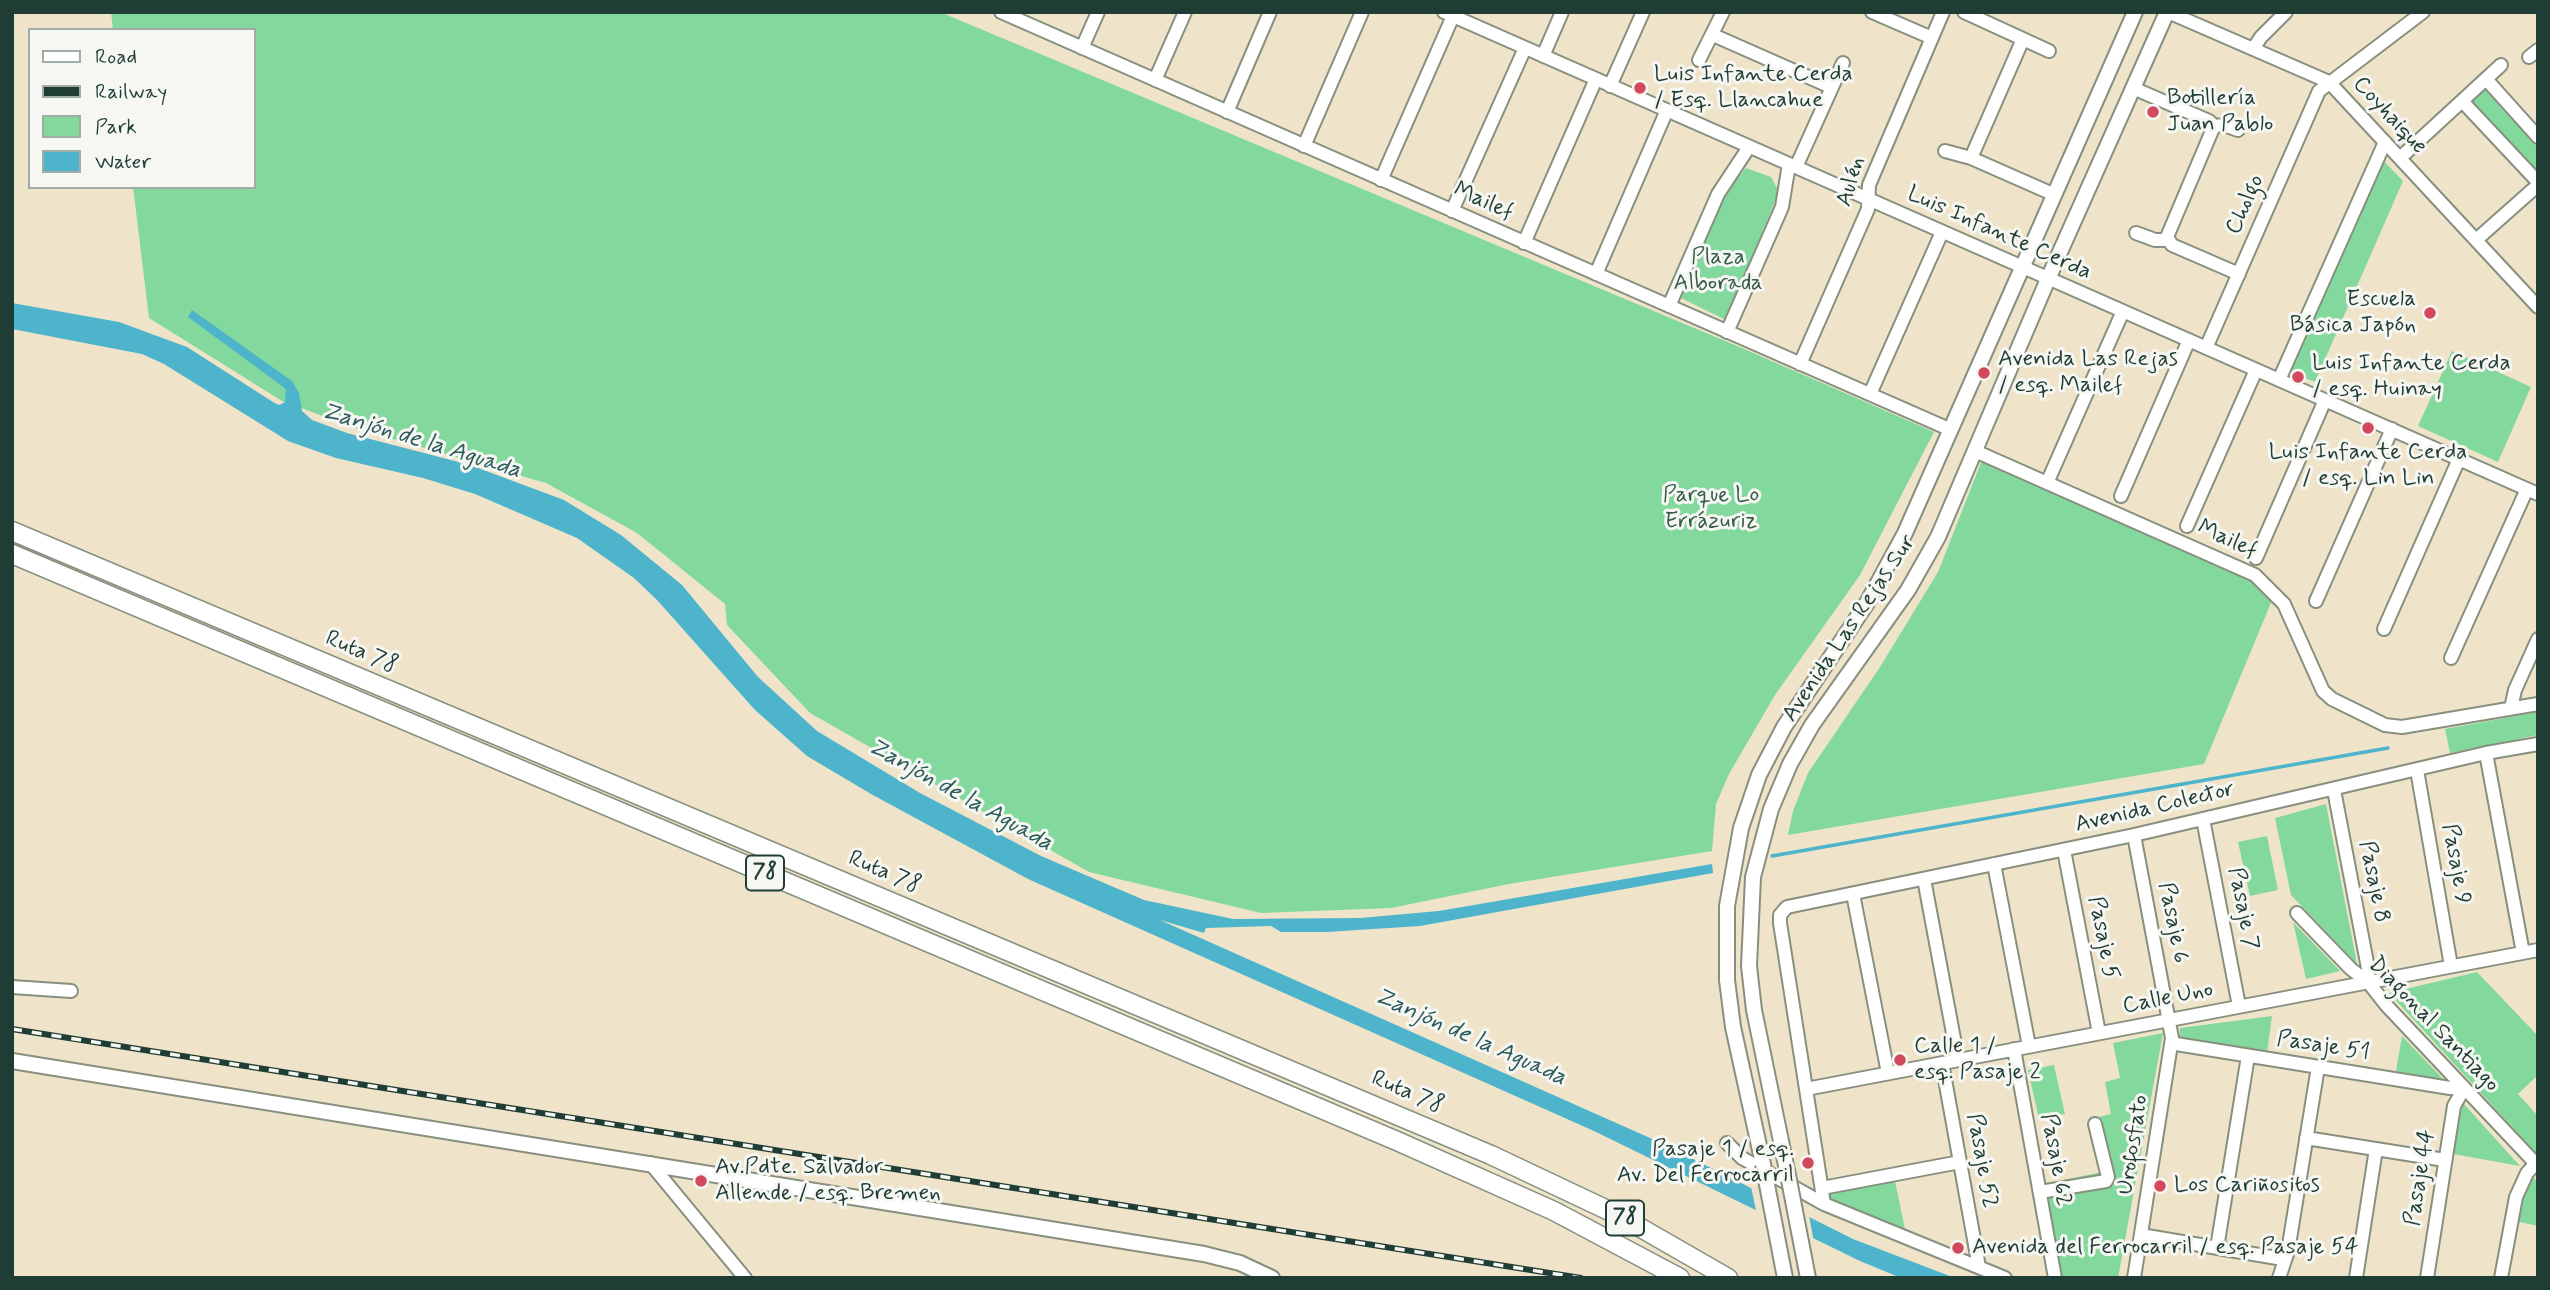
<!DOCTYPE html>
<html>
<head>
<meta charset="utf-8">
<style>
  body { margin:0 }
  #map { position:relative; width:2550px; height:1290px; overflow:hidden; background:#efe4ca; font-family:Mynerve,sans-serif }
  canvas { display:block }
  .frame { position:absolute; inset:0; border:14px solid #1f3d34; pointer-events:none }
  .legend { position:absolute; left:28px; top:28px; width:228px; height:161px; box-sizing:border-box; background:#f6f6f2; border:2px solid #a0aca6; margin:0; padding:9px 12px; list-style:none; font-size:21px; color:#1f3d34 }
  .legend li { display:flex; align-items:center; gap:14px; height:35px }
  .legend b { width:35px; border:2px solid #a0aca6 }
</style>
</head>
<body>
<div id="map">
<canvas width="2550" height="1290"></canvas>
<div class="frame"></div>
<ul class="legend">
<li><b style="height:9px;background:#fff"></b>Road</li>
<li><b style="height:9px;background:#1f3d34"></b>Railway</li>
<li><b style="height:19px;background:#83d99d"></b>Park</li>
<li><b style="height:19px;background:#4db4cb"></b>Water</li>
</ul>
</div>
<script>
const ctx = document.querySelector('canvas').getContext('2d');
ctx.lineJoin = 'round';
function paint(path, color) {
  ctx.fillStyle = color;
  ctx.fill(path, 'evenodd');
}
function poly(rows) {
  const path = new Path2D();
  for (const r of rows) {
    path.moveTo(r[0], r[1]);
    for (let i = 2; i < r.length; i += 2) path.lineTo(r[i], r[i + 1]);
  }
  return path;
}
function trace(path, color, width, dash) {
  ctx.strokeStyle = color;
  ctx.lineWidth = width;
  ctx.lineCap = dash ? 'butt' : 'round';
  ctx.setLineDash(dash || []);
  ctx.stroke(path);
}
function write(font, color, halo, rows, align = 'center') {
  ctx.font = font + ' Mynerve,sans-serif';
  ctx.lineWidth = 6;
  ctx.setLineDash([]);
  ctx.textBaseline = 'middle';
  ctx.strokeStyle = halo;
  ctx.fillStyle = color;
  for (const [text, x, y, turn = 0] of rows) {
    ctx.save();
    ctx.translate(x, y);
    ctx.rotate((+turn || 0) * Math.PI / 180);
    ctx.textAlign = isNaN(turn) ? turn : align;
    if (halo) ctx.strokeText(text, 0, 0);
    ctx.fillText(text, 0, 0);
    ctx.restore();
  }
}
paint(poly([
  [111,12,940,12,1742,348,1934,432,1860,575,1775,695,1729,774,1716,804,1712,851,1509,884,1391,908,1261,913,1089,872,810,713,727,625,725,604,637,533,546,483,358,429,282,401,149,318,133,187,254,187,254,30,113,30],
  [2485,88,2538,147,2538,178,2470,102],
  [2380,157,2403,181,2315,382,2285,370],
  [1746,168,1771,177,1779,192,1726,320,1679,297,1725,194],
  [2452,351,2531,387,2498,462,2418,426],
  [1982,460,2249,578,2273,598,2204,764,1788,835,1793,811,1808,773,1880,667,1938,572],
  [2538,712,2538,735,2450,753,2445,729],
  [2326,804,2357,964,2291,895,2275,818],
  [2267,836,2278,890,2250,896,2238,842],
  [2293,922,2340,971,2306,979],
  [2477,972,2538,1036,2538,1075,2518,1094,2538,1116,2538,1155,2389,993],
  [2272,1016,2267,1053,2179,1044,2180,1028],
  [2163,1033,2118,1278,2061,1278,2040,1185,2102,1172,2090,1119,2111,1114,2105,1082,2120,1078,2113,1043],
  [2402,1036,2447,1083,2396,1071],
  [2054,1065,2065,1114,2039,1119,2028,1070],
  [2463,1103,2520,1166,2453,1154],
  [2531,1175,2538,1182,2538,1226,2515,1221,2518,1201],
  [1895,1181,1906,1234,1827,1200,1824,1191]
]), '#83d99d');
paint(poly([
  [12,303,119,322,187,347,273,402,279,405,285,402,286,390,282,386,188,317,192,310,292,381,299,393,302,411,312,420,347,433,470,465,564,500,621,535,682,585,758,677,817,731,920,793,1041,856,1144,900,1233,919,1360,918,1439,911,1712,864,1713,873,1420,926,1327,932,1281,932,1271,926,1206,928,1204,933,1160,920,1659,1142,1853,1239,1955,1278,1901,1278,1860,1261,1594,1131,1028,879,871,794,807,756,755,710,657,600,634,578,577,538,475,494,423,478,336,458,288,441,164,364,142,354,12,329]
]), '#4db4cb');
paint(poly([
  [1750,1182,1808,1211,1814,1242,1757,1215]
]), '#efe4ca');
trace(poly([
  [1772,856,2388,748]
]), '#4db4cb', 3.5);
const minor = poly([
  [1001,12,1949,429],
  [1444,12,2538,494],
  [1872,12,1932,38],
  [1964,12,2049,51],
  [2168,12,2329,82,2538,307],
  [1713,35,1831,87],
  [1082,48,1098,12],
  [2253,49,2261,37,2286,12],
  [1543,56,1562,12],
  [2529,57,2538,50],
  [1699,60,1723,12],
  [2486,79,2538,137],
  [1155,80,1185,12],
  [1610,86,1643,12],
  [2133,88,2209,121,2214,126,2167,237,2172,245,2239,274],
  [2462,101,2538,182],
  [1227,112,1270,12],
  [2214,126,2224,125,2238,130],
  [1304,146,1362,12],
  [1945,151,1971,158,2055,195],
  [1971,158,2023,39],
  [2400,158,2501,65],
  [1796,167,1843,63],
  [1381,180,1453,16],
  [1452,211,1525,48],
  [2136,233,2155,240,2168,240],
  [2476,240,2538,185],
  [1524,243,1596,79],
  [1596,274,1667,110],
  [1669,306,1718,194,1749,147],
  [1727,332,1782,207,1789,164],
  [2206,348,2319,91,2423,12],
  [1800,364,1868,209,1869,185,1943,12],
  [2279,380,2385,142],
  [1870,394,1942,232],
  [1975,451,2255,575,2284,604,2323,691,2332,699,2385,725,2402,727,2538,704],
  [2047,483,2123,311],
  [2121,496,2189,340],
  [2187,526,2256,370],
  [2256,558,2325,400],
  [2316,601,2392,429],
  [2384,629,2459,459],
  [2451,658,2527,489],
  [2511,708,2515,690,2538,639],
  [2486,753,2523,953],
  [2417,770,2451,966],
  [2334,790,2368,968,2368,982],
  [2203,819,2239,1006],
  [2134,835,2172,1038,2134,1278],
  [2064,850,2099,1033],
  [1994,864,2029,1046],
  [1924,879,1958,1060],
  [1853,894,1888,1073],
  [2297,913,2351,969,2368,982,2387,1006,2538,1166],
  [12,987,71,991],
  [2176,1044,2450,1088,2464,1088],
  [2014,1049,2055,1278],
  [1942,1063,1979,1267],
  [1806,1089,2538,950],
  [2306,1138,2445,1160],
  [1727,1143,1742,1158,1824,1204,2005,1278],
  [650,1163,745,1278],
  [1822,1188,1960,1162],
  [2040,1192,2106,1181,2108,1177,2095,1124],
  [1824,1204,1780,923,1780,915,1787,907,2134,835,2486,753,2538,744],
  [2141,1235,2283,1259],
  [2217,1248,2248,1056],
  [2279,1278,2288,1251,2318,1067],
  [2356,1278,2376,1149],
  [2427,1278,2454,1106,2464,1088],
  [2501,1278,2516,1197,2527,1173,2536,1163]
]);
const major = poly([
  [12,1061,1204,1254,1240,1263,1272,1278],
  [1763,1164,1733,1027,1727,980,1727,906,1741,828,1759,775,1784,727,1867,603,1905,533,2135,12],
  [1789,1180,1754,1010,1749,966,1753,877,1771,809,1790,764,1812,725,1908,590,1938,537,2048,279,2167,12]
]);
const highway = poly([
  [12,531,1491,1155,1620,1216,1728,1278],
  [12,554,1397,1141,1554,1211,1680,1278]
]);
trace(minor, '#87907f', 16);
trace(major, '#87907f', 18);
trace(highway, '#87907f', 21);
trace(minor, '#fff', 12);
trace(major, '#fff', 14);
trace(highway, '#fff', 18);
const rail = poly([
  [12,1029,1581,1278]
]);
trace(rail, '#1f3d34', 6);
trace(rail, '#f6f6f2', 3.5, [10]);
const majorBridge = poly([
  [1763,1164,1785,1278],
  [1789,1180,1808,1278]
]);
trace(majorBridge, '#87907f', 18, []);
trace(majorBridge, '#fff', 14);
for (const [x, y, r, color] of [
  [1640,88,7,"#d1495b"],
  [2153,112,7,"#d1495b"],
  [2430,313,7,"#d1495b"],
  [1984,373,7,"#d1495b"],
  [2298,377,7,"#d1495b"],
  [2368,428,7,"#d1495b"],
  [1900,1060,7,"#d1495b"],
  [1808,1163,7,"#d1495b"],
  [701,1181,7,"#d1495b"],
  [2160,1186,7,"#d1495b"],
  [1958,1248,7,"#d1495b"]
]) {
  const dot = new Path2D();
  dot.arc(x, y, r, 0, 2 * Math.PI);
  ctx.fillStyle = color;
  ctx.fill(dot);
  trace(dot, '#f6f6f2', 2.5);
}
for (const [x, y, w] of [
  [765,873,38],
  [1625,1218,38]
]) {
  const box = new Path2D();
  box.roundRect(x - w / 2, y - 17.5, w, 35, 5);
  ctx.fillStyle = '#f6f6f2';
  ctx.fill(box);
  trace(box, '#1f3d34', 2);
}
write('bold 21px', '#1f3d34', null, [
  ["78",765,873],
  ["78",1625,1218]
]);
write('23px', '#1f3d34', '#f6f6f2', [
  ["Luis Infante Cerda",1654,75],
  ["/ Esq. Llancahue",1654,101],
  ["Botillería",2167,99],
  ["Juan Pablo",2167,125],
  ["Escuela",2416,300,"right"],
  ["Básica Japón",2416,326,"right"],
  ["Avenida Las Rejas",1998,360],
  ["/ esq. Mailef",1998,386],
  ["Luis Infante Cerda",2312,364],
  ["/ esq. Huinay",2312,390],
  ["Luis Infante Cerda",2368,453,"center"],
  ["/ esq. Lin Lin",2368,479,"center"],
  ["Calle 1 /",1914,1047],
  ["esq. Pasaje 2",1914,1073],
  ["Pasaje 1 / esq.",1794,1150,"right"],
  ["Av. Del Ferrocarril",1794,1176,"right"],
  ["Av.Pdte. Salvador",715,1168],
  ["Allende / esq. Bremen",715,1194],
  ["Los Cariñositos",2174,1186],
  ["Avenida del Ferrocarril / esq. Pasaje 54",1972,1248]
], 'left');
write('23px', '#1f3d34', '#f6f6f2', [
  ["Coyhaique",2389,116,47],
  ["Aulén",1852,182,-73],
  ["Mailef",1483,202,24],
  ["Cholgo",2246,205,-66],
  ["Luis Infante Cerda",1999,234,24],
  ["Mailef",2227,540,25],
  ["Avenida Las Rejas Sur",1850,629,-56],
  ["Ruta 78",361,653,23],
  ["Avenida Colector",2155,808,-13],
  ["Pasaje 9",2455,864,80],
  ["Ruta 78",884,873,23],
  ["Pasaje 8",2373,882,79],
  ["Pasaje 7",2242,909,79],
  ["Pasaje 6",2172,923,79],
  ["Pasaje 5",2102,938,79],
  ["Calle Uno",2168,999,-11],
  ["Diagonal Santiago",2433,1025,46],
  ["Pasaje 51",2323,1047,9],
  ["Ruta 78",1407,1093,23],
  ["Urofosfato",2134,1145,-81],
  ["Pasaje 62",2055,1160,80],
  ["Pasaje 52",1981,1161,80],
  ["Pasaje 44",2421,1178,-81]
]);
write('23px', '#335c49', '#f6f6f2', [
  ["Plaza",1718,258],
  ["Alborada",1718,284],
  ["Parque Lo",1711,496],
  ["Errázuriz",1711,522]
]);
write('italic 24px', '#2a5b5a', '#f6f6f2', [
  ["Zanjón de la Aguada",421,442,17],
  ["Zanjón de la Aguada",960,796,29],
  ["Zanjón de la Aguada",1470,1038,24]
]);
</script>
</body>
</html>
